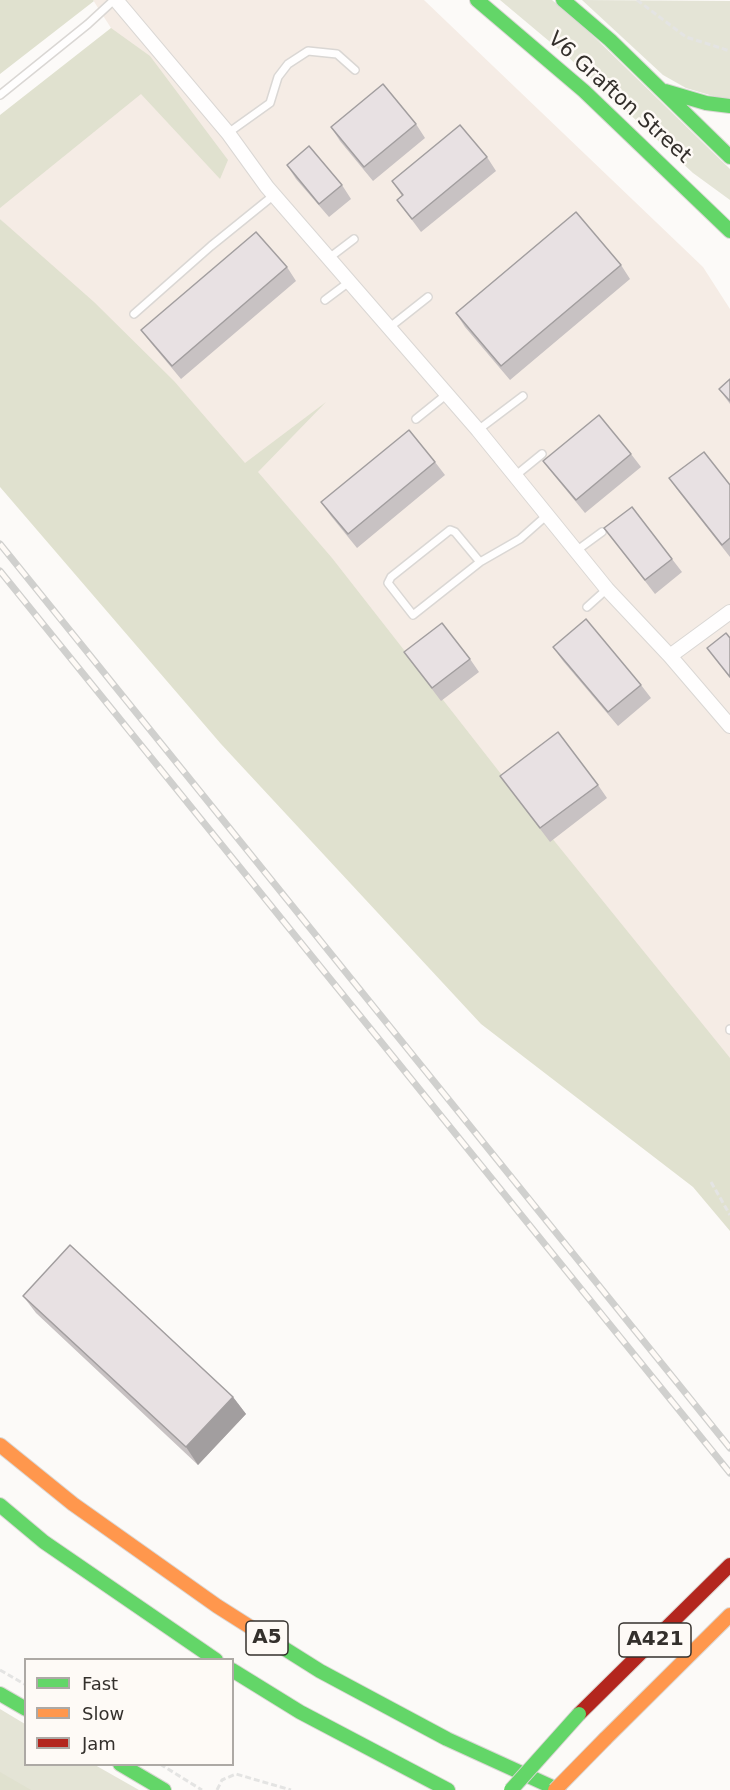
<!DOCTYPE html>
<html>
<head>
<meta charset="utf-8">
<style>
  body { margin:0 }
  #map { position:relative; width:730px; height:1790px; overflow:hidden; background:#fcfaf8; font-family:"DejaVu Sans",sans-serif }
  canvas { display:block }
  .legend { position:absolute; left:24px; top:1658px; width:210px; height:108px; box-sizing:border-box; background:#fefaf6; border:2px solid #ada9a5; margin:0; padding:8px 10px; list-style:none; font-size:18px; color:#34302c }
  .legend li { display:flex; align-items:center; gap:12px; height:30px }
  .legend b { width:30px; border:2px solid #ada9a5 }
</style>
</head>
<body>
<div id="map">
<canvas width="730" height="1790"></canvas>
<ul class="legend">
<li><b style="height:8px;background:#63d668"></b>Fast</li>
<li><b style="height:8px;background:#ff974d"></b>Slow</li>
<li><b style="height:8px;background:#b3261e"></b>Jam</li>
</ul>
</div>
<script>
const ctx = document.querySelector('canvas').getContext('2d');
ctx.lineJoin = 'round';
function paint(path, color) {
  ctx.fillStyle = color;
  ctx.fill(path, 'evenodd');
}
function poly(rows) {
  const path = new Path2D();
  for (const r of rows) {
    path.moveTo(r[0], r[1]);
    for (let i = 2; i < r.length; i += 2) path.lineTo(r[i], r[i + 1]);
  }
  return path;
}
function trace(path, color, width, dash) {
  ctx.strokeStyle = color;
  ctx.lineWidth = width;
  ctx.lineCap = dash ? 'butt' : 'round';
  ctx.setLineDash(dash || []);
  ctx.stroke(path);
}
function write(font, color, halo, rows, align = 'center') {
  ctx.font = font + ' "DejaVu Sans",sans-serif';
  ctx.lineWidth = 5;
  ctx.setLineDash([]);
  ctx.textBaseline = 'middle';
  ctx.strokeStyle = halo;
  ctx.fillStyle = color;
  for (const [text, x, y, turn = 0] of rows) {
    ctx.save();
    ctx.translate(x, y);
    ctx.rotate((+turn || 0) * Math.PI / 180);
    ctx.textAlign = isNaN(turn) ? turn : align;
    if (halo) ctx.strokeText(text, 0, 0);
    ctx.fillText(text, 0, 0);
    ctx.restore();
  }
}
paint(poly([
  [93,0,424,0,703,267,730,309,730,1062,255,474,0,219,0,205,111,28]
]), '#f5ece5');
paint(poly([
  [500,0,552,0,584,27,730,169,730,200,693,173,568,57],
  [582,0,730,1,730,101,686,88,663,75],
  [0,1709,25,1724,26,1764,95,1765,139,1790,0,1790]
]), '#e4e4d6');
paint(poly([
  [0,0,93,0,94,1,0,74],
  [111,28,150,56,228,160,220,179,141,94,0,208,0,115],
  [0,219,94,302,174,381,245,463,326,402,258,472,332,558,526,806,730,1058,730,1231,693,1187,481,1024,221,744,0,487],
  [0,1772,31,1790,0,1790]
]), '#e0e1cf');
const lane = poly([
  [0,95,88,24,114,0],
  [228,133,270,103,278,77,288,64,308,51,337,54,355,70],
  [329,258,354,239],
  [325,300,349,282],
  [134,314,211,246,274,195],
  [390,327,428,297],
  [416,419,447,394],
  [478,430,523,396],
  [515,476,542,454],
  [576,551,602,532],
  [480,562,455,532,450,530,391,577,388,583,413,615,480,562,520,539,546,516],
  [587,607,607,589],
  [730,1029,730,1030]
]);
const street = poly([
  [116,0,228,133,267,187,478,430,607,589,670,656,730,726],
  [670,656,730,612]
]);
const fast = poly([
  [477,0,584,91,730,231],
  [563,0,610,40,730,157],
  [665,91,706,103,730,106],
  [0,1505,44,1542,216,1660],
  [258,1632,320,1671,447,1739,559,1790],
  [232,1670,300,1712,448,1790],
  [0,1694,26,1709],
  [120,1764,164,1790]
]);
const slow = poly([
  [0,1445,73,1504,217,1606,258,1632],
  [605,1739,730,1615]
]);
const jam = poly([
  [579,1714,730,1565]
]);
trace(lane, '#dad7d4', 10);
trace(street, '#dad7d4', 16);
trace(fast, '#dad7d4', 16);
trace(slow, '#dad7d4', 16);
trace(jam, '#dad7d4', 16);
trace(poly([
  [637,0,686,37,730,51],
  [711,1182,730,1215],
  [0,1670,26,1685],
  [160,1764,202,1790],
  [217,1790,222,1780,236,1774,291,1790]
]), '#e4e4e3', 3, [6, 3]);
trace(lane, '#fffefe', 7);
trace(street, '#fffefe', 14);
trace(fast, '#63d668', 14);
trace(slow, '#ff974d', 14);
trace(jam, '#b3261e', 14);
const rail = poly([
  [0,544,730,1448],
  [0,571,730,1473]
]);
trace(rail, '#d0d0ce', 7);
trace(rail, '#fefaf6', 4.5, [14]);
const fastBridge = poly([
  [511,1790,579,1714]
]);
const slowBridge = poly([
  [555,1790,605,1739]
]);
trace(fastBridge, '#d6d4d2', 16, []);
trace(slowBridge, '#d6d4d2', 16, []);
trace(fastBridge, '#63d668', 14);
trace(slowBridge, '#ff974d', 14);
paint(poly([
  [416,124,425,138,373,181,340,141,331,127],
  [487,157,496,171,421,232,397,200,402,196,392,181],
  [287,165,342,185,351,199,329,217,296,179],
  [621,265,630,279,510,380,465,327,456,313],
  [287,267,296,281,181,379,151,343,141,330],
  [730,379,730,404,719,389],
  [631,454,641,467,585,513,553,474,543,461],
  [435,462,445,475,357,548,331,516,321,502],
  [669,478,730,485,730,557,679,492],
  [604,528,672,559,682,572,655,594],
  [730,638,730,678,707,648],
  [553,647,641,685,651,698,618,726,563,661],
  [404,652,470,659,479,672,441,701],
  [500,776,598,785,607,798,550,842],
  [23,1296,233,1397,246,1414,198,1465,36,1313]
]), '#c8c2c3');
paint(poly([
  [233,1397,246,1414,198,1465,186,1447]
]), '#a29e9f');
const building = poly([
  [383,84,416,124,364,167,331,127,383,84],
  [460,125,487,157,412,219,397,200,403,195,392,181,460,125],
  [309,146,342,185,319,204,287,165,309,146],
  [576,212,621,265,501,366,456,313,576,212],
  [256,232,287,267,172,366,141,330,256,232],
  [730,379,730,401,719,389,730,379],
  [599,415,631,454,576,500,543,461,599,415],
  [409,430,435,462,348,534,321,502,409,430],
  [704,452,730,485,730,538,722,545,669,478,704,452],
  [632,507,672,559,645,580,604,528,632,507],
  [586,619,641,685,608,712,553,647,586,619],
  [442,623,470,659,432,688,404,652,442,623],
  [726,633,730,638,730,677,707,648,726,633],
  [558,732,598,785,540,828,500,776,558,732],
  [70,1245,233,1397,186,1447,23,1296,70,1245]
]);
paint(building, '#e8e1e3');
trace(building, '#a29e9f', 1.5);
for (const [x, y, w] of [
  [267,1638,42],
  [655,1640,72]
]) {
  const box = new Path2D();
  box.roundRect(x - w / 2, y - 17, w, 34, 4.5);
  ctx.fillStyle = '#fefaf6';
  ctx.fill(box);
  trace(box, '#34302c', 1.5);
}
write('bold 20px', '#34302c', null, [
  ["A5",267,1638],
  ["A421",655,1640]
]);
write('21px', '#34302c', '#fefaf6', [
  ["V6 Grafton Street",619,98,42]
]);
</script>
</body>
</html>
